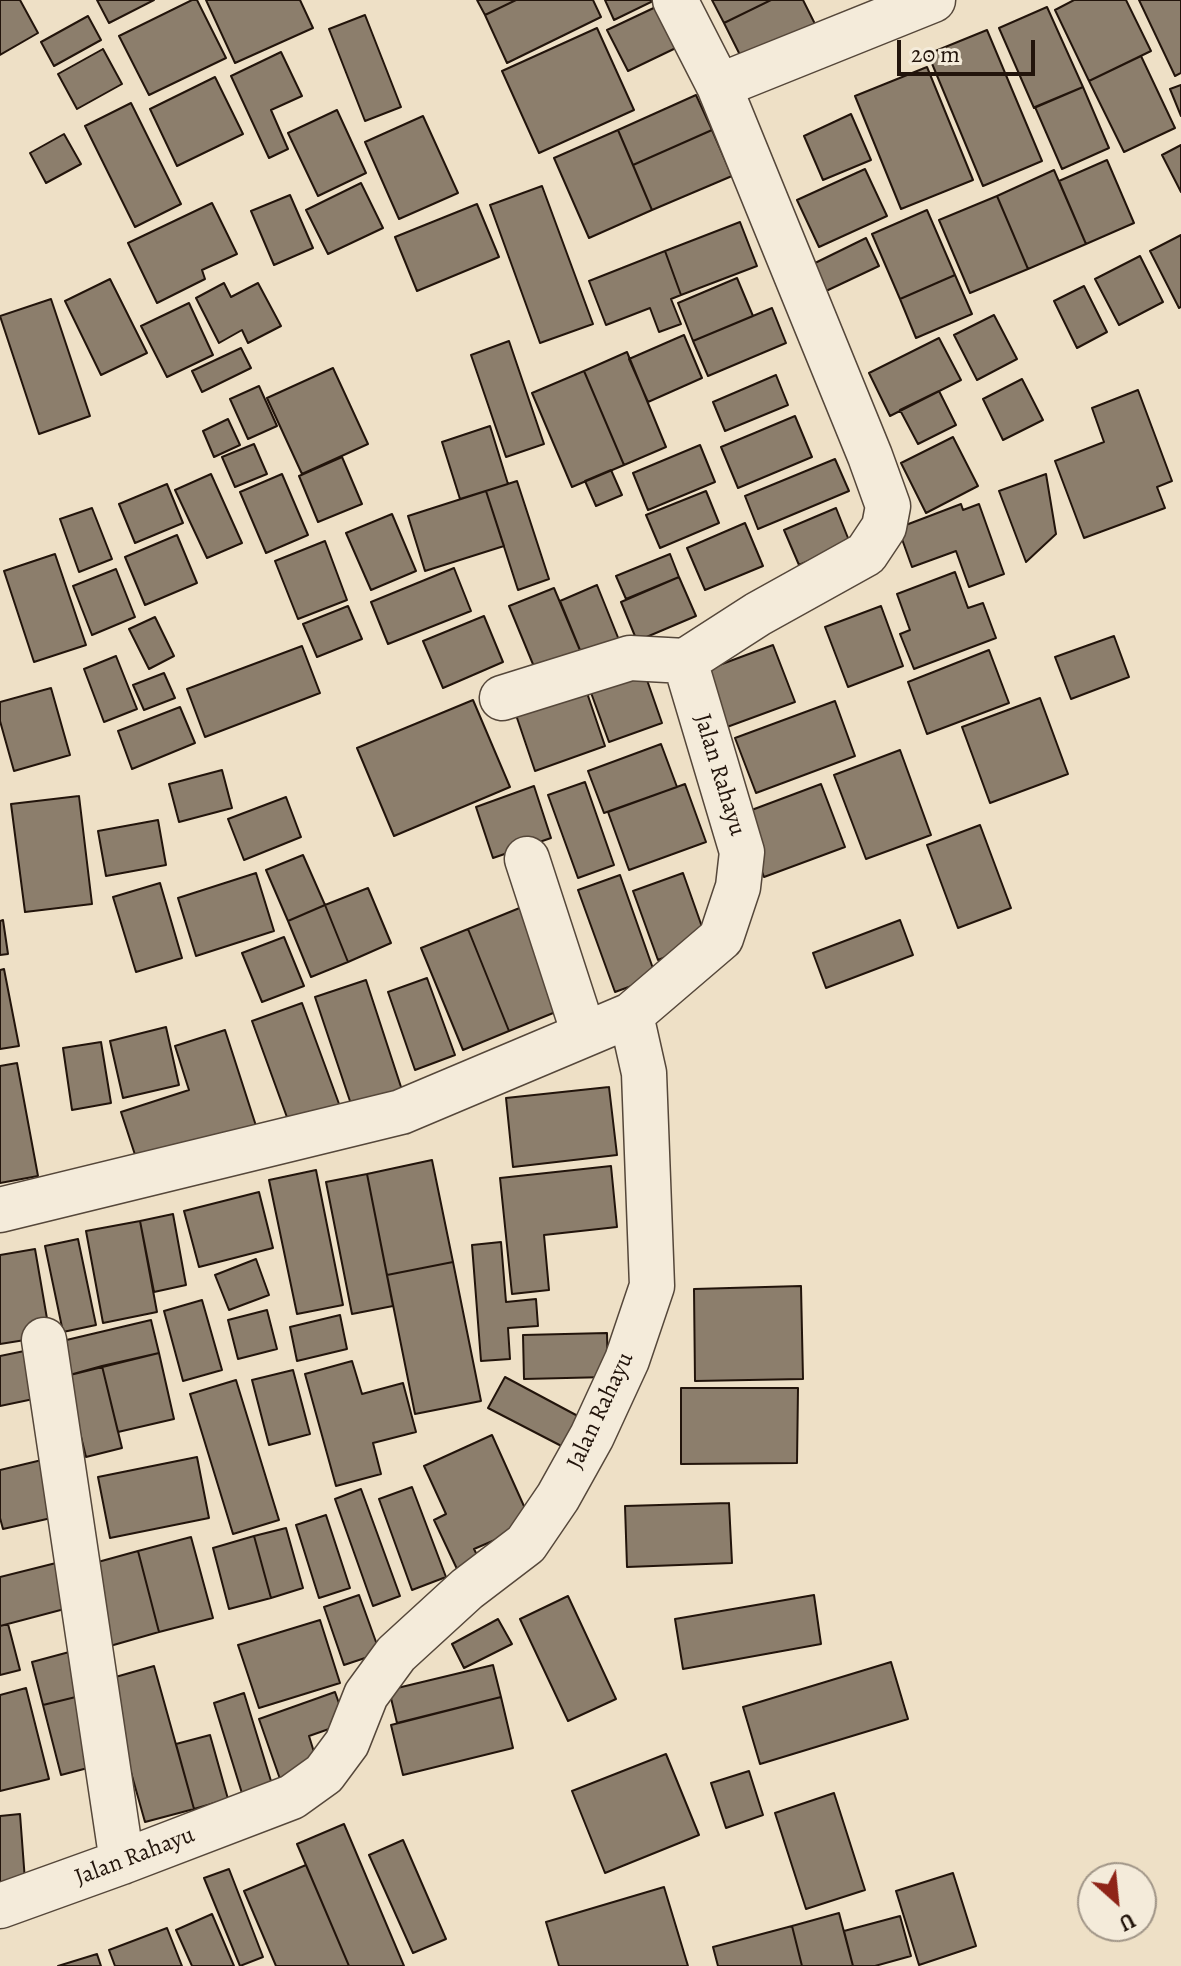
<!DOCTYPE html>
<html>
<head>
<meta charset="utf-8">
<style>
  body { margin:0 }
  #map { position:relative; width:1181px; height:1966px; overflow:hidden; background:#eee0c6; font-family:Alegreya,serif }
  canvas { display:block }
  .north { position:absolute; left:1077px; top:1862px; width:80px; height:80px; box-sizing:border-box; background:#f4ebda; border:2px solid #a09587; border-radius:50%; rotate:153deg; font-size:22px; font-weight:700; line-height:32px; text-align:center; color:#22140b }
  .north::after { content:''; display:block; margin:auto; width:28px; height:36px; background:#8f2418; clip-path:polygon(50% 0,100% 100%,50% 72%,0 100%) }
  .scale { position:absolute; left:897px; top:40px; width:138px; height:36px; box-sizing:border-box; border:4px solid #22140b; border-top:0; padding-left:10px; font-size:24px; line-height:28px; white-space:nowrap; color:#22140b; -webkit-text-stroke:6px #f4ebda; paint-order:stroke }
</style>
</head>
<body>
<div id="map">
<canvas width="1181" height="1966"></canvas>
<div class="north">U</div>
<div class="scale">20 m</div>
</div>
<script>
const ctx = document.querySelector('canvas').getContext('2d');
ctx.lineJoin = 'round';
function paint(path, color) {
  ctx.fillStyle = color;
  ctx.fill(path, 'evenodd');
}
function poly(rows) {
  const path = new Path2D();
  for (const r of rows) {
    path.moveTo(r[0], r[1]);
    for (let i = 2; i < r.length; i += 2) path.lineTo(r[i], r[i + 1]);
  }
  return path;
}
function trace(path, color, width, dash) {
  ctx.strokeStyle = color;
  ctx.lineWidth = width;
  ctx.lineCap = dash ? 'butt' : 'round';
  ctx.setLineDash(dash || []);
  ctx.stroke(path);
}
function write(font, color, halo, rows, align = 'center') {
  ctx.font = font + ' Alegreya,serif';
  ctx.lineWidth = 6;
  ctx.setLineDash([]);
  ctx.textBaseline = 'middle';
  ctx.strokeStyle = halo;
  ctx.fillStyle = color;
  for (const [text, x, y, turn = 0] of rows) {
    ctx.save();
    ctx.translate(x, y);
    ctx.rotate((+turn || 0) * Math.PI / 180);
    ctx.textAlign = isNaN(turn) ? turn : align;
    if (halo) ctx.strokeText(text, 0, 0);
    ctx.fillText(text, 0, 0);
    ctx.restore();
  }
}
const building = poly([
  [0,0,20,0,38,33,0,55,0,0],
  [97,0,154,0,109,23,97,0],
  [192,0,197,0,226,58,149,95,119,36,192,0],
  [206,0,300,0,313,28,235,63,206,0],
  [477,0,516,0,485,15,477,0],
  [516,0,593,0,601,17,507,63,485,15,516,0],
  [605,0,655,0,614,20,605,0],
  [712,0,771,0,724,23,712,0],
  [771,0,803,0,817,28,745,65,724,23,771,0],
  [1074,0,1126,0,1151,51,1089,81,1055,10,1074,0],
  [1139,0,1181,0,1181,73,1175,76,1139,0],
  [660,5,680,46,628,71,607,30,660,5],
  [1047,7,1083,87,1034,108,999,28,1047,7],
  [365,15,401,107,365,121,329,29,365,15],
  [88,16,101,40,54,66,41,42,88,16],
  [597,28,634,110,539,153,502,71,597,28],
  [987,30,1042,161,983,186,928,54,987,30],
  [103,49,122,84,77,109,58,74,103,49],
  [281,52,302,96,271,110,288,149,269,158,231,76,281,52],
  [1141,56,1175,128,1124,152,1089,81,1141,56],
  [927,67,973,180,901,209,855,96,927,67],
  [215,77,243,134,177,166,150,109,215,77],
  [1181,85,1181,116,1170,89,1181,85],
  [1083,87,1109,148,1062,169,1035,107,1083,87],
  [696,95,712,130,633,165,618,130,696,95],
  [131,103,181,204,135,227,85,126,131,103],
  [337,110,366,173,318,196,288,133,337,110],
  [851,114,871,160,823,180,804,136,851,114],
  [423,116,458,193,399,219,365,142,423,116],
  [618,130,652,210,589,238,554,158,618,130],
  [712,130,732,176,652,210,633,165,712,130],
  [64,134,81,164,46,183,30,153,64,134],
  [1181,145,1181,192,1162,155,1181,145],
  [1107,160,1134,223,1086,244,1059,181,1107,160],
  [865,169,887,216,819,247,797,200,865,169],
  [1054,170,1086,244,1028,269,997,196,1054,170],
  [361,183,383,228,328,254,306,210,361,183],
  [542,186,593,324,540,343,490,205,542,186],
  [290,195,313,248,274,265,251,211,290,195],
  [997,196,1028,269,970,293,939,220,997,196],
  [212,203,237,254,202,270,205,279,157,303,128,243,212,203],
  [477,204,499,257,417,291,395,237,477,204],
  [927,210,955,275,900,299,872,234,927,210],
  [740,222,757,266,681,295,665,251,740,222],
  [1181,235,1181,307,1179,308,1150,251,1181,235],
  [866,238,879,266,826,291,813,264,866,238],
  [665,251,681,295,671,299,681,324,659,332,650,308,606,325,589,281,665,251],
  [1140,256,1163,302,1119,325,1095,279,1140,256],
  [955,275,972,314,916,338,900,299,955,275],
  [737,278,753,316,693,341,678,303,737,278],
  [110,279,147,353,101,375,65,301,110,279],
  [224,283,231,297,258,283,281,326,248,343,242,330,219,343,196,298,224,283],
  [1084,286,1107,332,1077,348,1054,301,1084,286],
  [51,299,90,416,39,434,0,316,51,299],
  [189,303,213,355,167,377,141,326,189,303],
  [772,308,786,343,708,376,693,341,772,308],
  [994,315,1017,359,977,380,954,335,994,315],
  [684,335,702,378,648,402,629,359,684,335],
  [939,338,961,380,890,416,869,373,939,338],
  [509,341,544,444,506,457,471,355,509,341],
  [241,348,251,368,202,392,192,371,241,348],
  [627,352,666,447,624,465,584,371,627,352],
  [333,368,368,444,302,474,267,398,333,368],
  [584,371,624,465,572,487,532,393,584,371],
  [776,375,788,405,725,431,713,402,776,375],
  [1022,379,1043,420,1003,440,983,399,1022,379],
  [259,386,277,426,248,439,230,399,259,386],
  [1138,390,1172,481,1157,487,1165,508,1084,538,1055,461,1104,442,1092,408,1138,390],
  [939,391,956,425,918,444,900,410,939,391],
  [795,416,812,457,738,488,721,447,795,416],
  [228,419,240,445,214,457,203,431,228,419],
  [490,426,508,484,460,499,442,442,490,426],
  [953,437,978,486,926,513,901,463,953,437],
  [254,444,267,474,235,487,222,457,254,444],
  [700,445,715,482,648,510,633,473,700,445],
  [342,457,362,504,318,522,299,476,342,457],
  [835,459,849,491,758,529,745,496,835,459],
  [611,470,622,495,596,506,585,481,611,470],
  [211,474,242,543,207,558,175,490,211,474],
  [282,474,308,535,266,553,240,492,282,474],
  [1046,474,1056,534,1026,562,999,491,1046,474],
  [517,481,549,579,518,590,486,491,517,481],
  [167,484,183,523,135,543,119,504,167,484],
  [486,491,504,546,425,571,408,516,486,491],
  [706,491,719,523,660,548,646,515,706,491],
  [961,504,963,510,979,504,1004,574,969,587,956,551,912,567,898,528,961,504],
  [92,508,112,559,79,572,60,519,92,508],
  [836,508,850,543,799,565,784,530,836,508],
  [392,514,416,571,371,590,346,533,392,514],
  [745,523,763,566,705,590,687,548,745,523],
  [177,535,197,583,145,605,125,557,177,535],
  [325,541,347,600,298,619,275,561,325,541],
  [55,554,86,645,34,662,4,571,55,554],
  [670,554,679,577,626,599,616,576,670,554],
  [454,568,471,611,388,644,371,602,454,568],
  [116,569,135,617,92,635,73,586,116,569],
  [955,572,968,608,983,603,996,638,914,669,900,634,910,630,897,594,955,572],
  [679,577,696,616,637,641,621,602,679,577],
  [597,585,619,640,582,655,560,601,597,585],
  [554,588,582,655,537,674,509,606,554,588],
  [348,606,362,639,317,657,303,624,348,606],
  [881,606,903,666,848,687,825,627,881,606],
  [484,616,503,662,443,688,423,641,484,616],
  [155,617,174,656,149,669,129,629,155,617],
  [1114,636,1129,677,1071,699,1055,657,1114,636],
  [773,645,795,702,727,727,706,670,773,645],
  [302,646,320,693,205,737,187,689,302,646],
  [989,650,1009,703,927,734,908,682,989,650],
  [116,656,137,709,104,722,84,669,116,656],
  [640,660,662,723,609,742,586,679,640,660],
  [164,673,175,698,144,710,133,685,164,673],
  [585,687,605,746,535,771,515,712,585,687],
  [51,688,70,755,14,771,0,721,0,702,51,688],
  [1040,698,1068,774,990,803,962,727,1040,698],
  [473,700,510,787,394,836,357,748,473,700],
  [835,701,855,756,756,793,735,738,835,701],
  [180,707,195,743,132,769,118,731,180,707],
  [661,744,677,787,604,813,588,771,661,744],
  [900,750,931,835,866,859,834,775,900,750],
  [222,770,232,808,179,822,169,784,222,770],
  [585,782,614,865,578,878,548,795,585,782],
  [685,784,706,842,629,870,608,812,685,784],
  [821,784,845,847,764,877,741,814,821,784],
  [534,786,551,838,493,858,476,807,534,786],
  [79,796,92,904,25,912,11,804,79,796],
  [286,797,301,837,244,860,228,819,286,797],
  [158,820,166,865,106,876,98,831,158,820],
  [980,825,1011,908,958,928,927,845,980,825],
  [303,855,325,905,288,921,266,870,303,855],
  [256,873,274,931,196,956,178,898,256,873],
  [683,873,707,941,658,960,633,891,683,873],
  [620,875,656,977,615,992,578,890,620,875],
  [160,883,182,958,136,972,113,897,160,883],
  [368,888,391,943,348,962,325,905,368,888],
  [325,905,348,962,311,977,288,921,325,905],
  [522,907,563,1009,509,1031,468,929,522,907],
  [3,920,8,954,0,955,0,921,3,920],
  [900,920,913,955,826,988,813,953,900,920],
  [468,929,509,1031,463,1050,421,948,468,929],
  [284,937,304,986,262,1002,242,953,284,937],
  [4,969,19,1046,0,1049,0,970,4,969],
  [427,978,455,1055,415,1070,388,992,427,978],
  [366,980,402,1090,352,1107,315,997,366,980],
  [302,1003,342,1112,292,1131,252,1021,302,1003],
  [166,1027,179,1085,123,1098,110,1041,166,1027],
  [225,1030,257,1129,139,1167,121,1112,189,1090,175,1046,225,1030],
  [101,1042,111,1103,72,1110,63,1048,101,1042],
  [17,1063,38,1176,0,1183,0,1066,17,1063],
  [609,1087,617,1155,513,1167,506,1098,609,1087],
  [432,1160,453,1262,387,1275,367,1174,432,1160],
  [611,1166,617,1227,544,1235,549,1290,512,1294,500,1178,611,1166],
  [316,1170,343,1305,297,1314,269,1180,316,1170],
  [367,1174,393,1306,352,1314,326,1182,367,1174],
  [259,1192,273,1248,199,1267,184,1211,259,1192],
  [173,1214,186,1285,154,1292,140,1221,173,1214],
  [140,1221,157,1312,103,1323,86,1231,140,1221],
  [78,1239,96,1325,63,1332,45,1246,78,1239],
  [501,1242,506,1302,536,1299,538,1326,508,1328,510,1359,481,1361,472,1245,501,1242],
  [35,1249,50,1336,0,1344,0,1255,35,1249],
  [256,1259,269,1295,229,1310,215,1275,256,1259],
  [453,1262,481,1401,415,1414,387,1275,453,1262],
  [801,1286,803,1379,695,1381,694,1289,801,1286],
  [202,1300,222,1370,183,1381,164,1311,202,1300],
  [267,1310,277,1349,238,1359,228,1320,267,1310],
  [340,1315,347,1349,297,1361,290,1327,340,1315],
  [151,1320,159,1353,66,1376,58,1342,151,1320],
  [607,1333,608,1377,524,1379,523,1335,607,1333],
  [34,1349,43,1397,0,1406,0,1356,34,1349],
  [159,1353,174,1419,118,1432,102,1366,159,1353],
  [352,1361,362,1394,403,1383,416,1432,373,1443,381,1474,336,1486,305,1374,352,1361],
  [102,1366,122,1448,86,1457,66,1376,102,1366],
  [293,1370,310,1434,269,1445,252,1380,293,1370],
  [505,1377,589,1422,573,1452,488,1408,505,1377],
  [236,1380,279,1520,233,1534,190,1394,236,1380],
  [681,1388,798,1388,797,1463,681,1464,681,1388],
  [492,1435,532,1524,474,1549,479,1559,457,1569,434,1520,446,1514,424,1466,492,1435],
  [197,1457,209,1518,110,1538,98,1477,197,1457],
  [46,1459,60,1516,3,1529,0,1518,0,1470,46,1459],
  [412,1487,446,1577,412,1590,379,1499,412,1487],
  [361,1489,400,1596,373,1606,335,1499,361,1489],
  [729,1503,732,1563,627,1567,625,1506,729,1503],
  [326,1515,350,1588,319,1598,296,1525,326,1515],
  [286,1528,303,1588,271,1598,254,1536,286,1528],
  [254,1536,271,1598,229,1609,213,1548,254,1536],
  [191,1537,213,1618,159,1632,138,1551,191,1537],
  [138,1551,159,1632,110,1646,87,1565,138,1551],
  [60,1562,72,1607,0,1626,0,1577,60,1562],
  [359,1595,380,1653,344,1665,324,1607,359,1595],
  [814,1595,821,1644,683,1669,675,1619,814,1595],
  [568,1596,616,1699,568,1721,520,1619,568,1596],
  [498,1619,512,1644,464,1668,452,1644,498,1619],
  [320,1620,340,1683,259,1708,238,1645,320,1620],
  [8,1624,20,1670,0,1675,0,1626,8,1624],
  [73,1651,84,1695,43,1705,32,1662,73,1651],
  [891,1662,908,1719,760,1764,743,1707,891,1662],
  [493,1665,501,1697,397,1723,389,1690,493,1665],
  [154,1666,194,1809,145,1822,105,1680,154,1666],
  [26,1688,49,1779,0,1791,0,1695,26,1688],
  [335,1692,346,1723,309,1736,318,1765,280,1779,259,1719,335,1692],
  [244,1693,275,1794,245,1803,214,1703,244,1693],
  [84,1695,103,1764,61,1775,43,1705,84,1695],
  [501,1697,513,1748,403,1775,391,1725,501,1697],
  [210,1735,228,1799,194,1809,176,1744,210,1735],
  [666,1754,699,1835,605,1873,572,1791,666,1754],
  [749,1771,763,1815,726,1828,711,1783,749,1771],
  [834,1793,865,1890,806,1909,775,1813,834,1793],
  [20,1814,26,1894,0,1896,0,1816,20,1814],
  [344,1824,404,1966,349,1966,297,1844,344,1824],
  [403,1840,446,1939,413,1953,369,1855,403,1840],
  [306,1865,349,1966,276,1966,244,1891,306,1865],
  [229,1869,263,1957,240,1966,204,1878,229,1869],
  [953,1873,976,1946,919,1965,896,1891,953,1873],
  [664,1887,688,1966,559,1966,546,1922,664,1887],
  [839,1913,853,1966,802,1966,792,1926,839,1913],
  [212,1914,234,1966,192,1966,176,1930,212,1914],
  [900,1916,911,1956,875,1966,853,1966,844,1931,900,1916],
  [792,1926,802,1966,718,1966,713,1947,792,1926],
  [167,1928,182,1966,115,1966,109,1950,167,1928],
  [97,1954,101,1966,58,1966,97,1954]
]);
paint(building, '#8c7e6c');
trace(building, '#22140b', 2);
const minor = poly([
  [719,86,933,0],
  [502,698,630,658,685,661,758,614,866,554,884,527,888,506,870,456,719,86,675,0],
  [527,859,584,1034],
  [0,1210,401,1112,631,1015],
  [44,1340,122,1862],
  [0,1906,122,1862,292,1797,324,1774,347,1743,366,1695,396,1654,467,1589,526,1544,558,1497,592,1436,627,1360,652,1286,644,1073,631,1015,721,938,738,887,742,852,685,661]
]);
trace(minor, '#55473a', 47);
trace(minor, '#f4ebda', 44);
write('24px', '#22140b', '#f4ebda', [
  ["Jalan Rahayu",719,775,73],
  ["Jalan Rahayu",601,1411,-65],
  ["Jalan Rahayu",135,1857,-21]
]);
</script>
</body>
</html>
